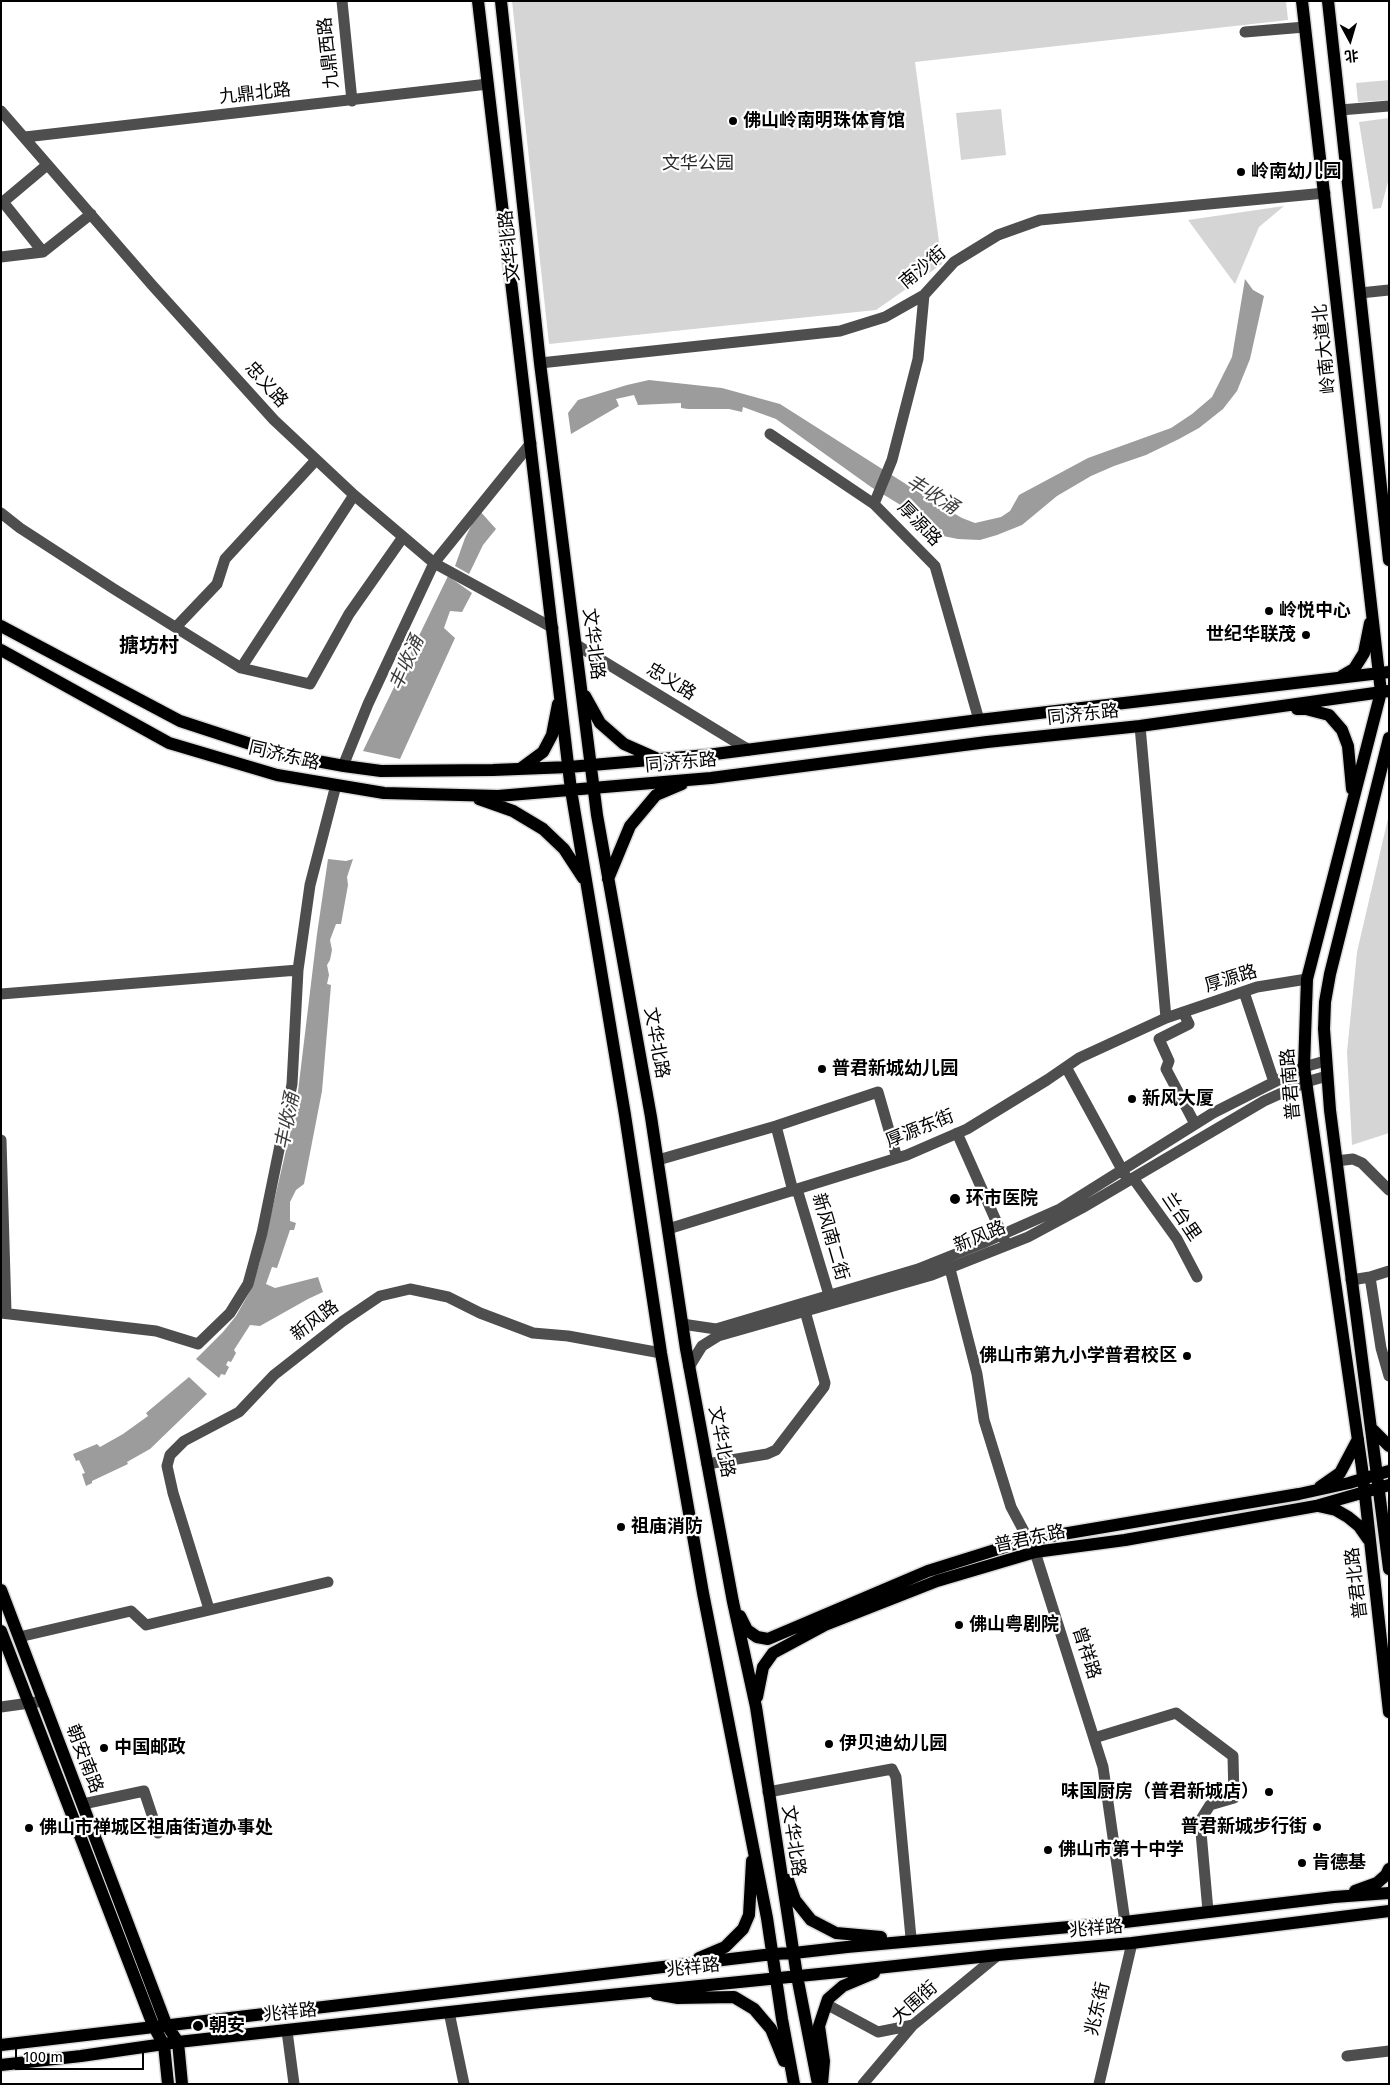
<!DOCTYPE html>
<html>
<head>
<meta charset="utf-8">
<style>
  body { margin:0 }
  #map { position:relative; width:1390px; height:2085px; overflow:hidden; background:#fff; font-family:"Fira Sans","Noto Sans SC",sans-serif }
  canvas { display:block }
  .frame { position:absolute; inset:0; border:2px solid #000; pointer-events:none }
  .north { position:absolute; left:1325px; top:15px; width:50px; height:50px; -webkit-text-stroke:4px #fff; paint-order:stroke; rotate:174deg; font-size:14px; font-weight:700; line-height:20px; text-align:center; color:#000 }
  .north::after { content:''; display:block; margin:auto; width:18px; height:22px; background:#000; clip-path:polygon(50% 0,100% 100%,50% 72%,0 100%) }
  .scale { position:absolute; left:15px; top:2048px; width:129px; height:22px; box-sizing:border-box; border:2px solid #000; border-top:0; padding-left:6px; font-size:15px; line-height:18px; white-space:nowrap; color:#000; -webkit-text-stroke:4px #fff; paint-order:stroke }
</style>
</head>
<body>
<div id="map">
<canvas width="1390" height="2085"></canvas>
<div class="frame"></div>
<div class="north">北</div>
<div class="scale">100 m</div>
</div>
<script>
const ctx = document.querySelector('canvas').getContext('2d');
ctx.lineJoin = 'round';
function paint(path, color) {
  ctx.fillStyle = color;
  ctx.fill(path, 'evenodd');
}
function poly(rows) {
  const path = new Path2D();
  for (const r of rows) {
    path.moveTo(r[0], r[1]);
    for (let i = 2; i < r.length; i += 2) path.lineTo(r[i], r[i + 1]);
  }
  return path;
}
function trace(path, color, width, dash) {
  ctx.strokeStyle = color;
  ctx.lineWidth = width;
  ctx.lineCap = dash ? 'butt' : 'round';
  ctx.setLineDash(dash || []);
  ctx.stroke(path);
}
function write(font, color, halo, rows, align = 'center') {
  ctx.font = font + ' "Fira Sans","Noto Sans SC",sans-serif';
  ctx.lineWidth = 4.5;
  ctx.setLineDash([]);
  ctx.textBaseline = 'middle';
  ctx.strokeStyle = halo;
  ctx.fillStyle = color;
  for (const [text, x, y, turn = 0] of rows) {
    ctx.save();
    ctx.translate(x, y);
    ctx.rotate((+turn || 0) * Math.PI / 180);
    ctx.textAlign = isNaN(turn) ? turn : align;
    if (halo) ctx.strokeText(text, 0, 0);
    ctx.fillText(text, 0, 0);
    ctx.restore();
  }
}
paint(poly([
  [512,1,1286,1,1288,20,915,62,942,264,876,310,549,344],
  [1389,80,1389,100,1358,102,1356,83],
  [1001,109,1006,155,961,160,956,113],
  [1389,118,1389,178,1381,208,1373,209,1359,122],
  [1284,206,1259,227,1235,284,1188,220],
  [1389,814,1389,1133,1352,1145,1347,1052,1357,952]
]), '#d5d5d5');
paint(poly([
  [1245,279,1253,290,1264,296,1250,359,1237,391,1223,409,1199,428,1179,439,1146,455,1114,466,1091,476,1057,496,1022,525,997,535,980,540,958,539,943,536,917,515,871,487,776,419,743,407,742,412,729,409,688,409,681,408,681,403,638,405,634,395,616,399,619,406,571,434,568,413,578,400,627,385,649,380,722,388,780,404,931,500,962,518,975,523,1001,517,1010,511,1019,495,1088,458,1171,428,1192,414,1212,397,1232,357],
  [479,510,496,529,483,545,469,574,455,566,465,538],
  [448,576,472,593,462,612,450,611,444,628,455,638,400,759,363,751],
  [328,859,346,861,353,859,347,877,348,885,341,924,336,924,330,940,332,950,330,960,327,965,329,975,327,984,331,985,322,1091,304,1184,296,1190,290,1202,290,1221,296,1223,294,1230,290,1230,277,1268,272,1267,266,1284,275,1288,318,1277,323,1292,308,1299,260,1326,250,1325,234,1350,236,1353,231,1362,228,1361,226,1365,229,1367,225,1375,221,1374,219,1378,196,1359,223,1332,236,1316,249,1293,259,1265,296,1108,317,934],
  [189,1377,207,1394,150,1449,127,1462,128,1464,92,1481,92,1483,86,1486,82,1474,85,1473,79,1460,76,1461,73,1454,97,1444,100,1447,123,1434,148,1416,146,1413]
]), '#9c9c9c');
const major = poly([
  [478,1,571,790,625,1115,661,1353,703,1593,767,1918,782,2019,794,2084],
  [501,1,540,363,597,815,651,1117,686,1349,733,1602,756,1707,797,1976,818,2084],
  [1302,1,1381,692,1307,979,1304,1067,1362,1468,1389,1712],
  [1328,1,1389,560],
  [1,626,180,721,284,755,344,766,381,771,493,770,569,767,707,755,979,720,1389,672],
  [1,650,169,743,277,775,384,793,498,796,711,778,987,742,1140,726,1389,691],
  [1342,676,1354,669,1364,653,1370,623],
  [585,696,600,723,624,744,658,759],
  [1297,709,1306,709,1329,715,1342,730,1348,746,1352,789],
  [1389,738,1330,974,1325,1002,1324,1029,1330,1110,1389,1569],
  [520,769,543,752,552,735,558,704],
  [479,799,513,811,543,829,564,849,583,878],
  [608,879,630,826,656,795,682,784],
  [1372,1429,1389,1446],
  [1320,1487,1340,1473,1358,1439],
  [1318,1506,1336,1510,1348,1517,1359,1526,1368,1539],
  [1,1590,166,2024,178,2042,182,2084],
  [740,1616,747,1630,757,1637,768,1639,928,1571,1027,1540,1299,1494,1349,1483,1389,1471],
  [1,1631,153,2025,164,2045,168,2084],
  [757,1697,763,1667,773,1653,825,1625,937,1581,1035,1552,1125,1540,1316,1506,1389,1485],
  [788,1880,795,1900,811,1920,836,1933,881,1937],
  [1355,1891,1377,1883,1386,1875,1389,1869],
  [699,1958,725,1947,743,1929,749,1915,752,1861],
  [656,1994,678,1998,734,1997,754,2009,771,2029,784,2061],
  [1,2045,773,1954,794,1953,847,1947,1125,1922,1334,1897,1389,1893],
  [1,2065,81,2056,178,2042,540,2002,849,1971,998,1955,1132,1943,1389,1911],
  [822,2084,824,2061,819,2026,828,1999,843,1986,874,1973]
]);
trace(major, '#dbdbdb', 15);
trace(poly([
  [342,1,352,101],
  [1245,32,1305,27],
  [1340,110,1389,106],
  [1,111,152,285,274,420,354,495,434,563,553,628],
  [25,137,488,84],
  [43,252,3,202,47,165],
  [1,257,43,252,91,214],
  [1360,293,1389,290],
  [540,363,840,331,885,317,924,295,954,262,998,235,1040,220,1325,193],
  [770,434,874,504,935,566,979,720],
  [874,504,892,460,918,359,924,295],
  [1,513,20,528,114,589,241,668,310,684,349,614,403,537],
  [176,627,217,584,225,559,316,460],
  [575,644,749,750],
  [241,668,354,495],
  [1140,726,1166,1018],
  [343,766,368,704,434,563,531,443],
  [1244,992,1274,1082],
  [1,994,298,970],
  [1183,1012,1189,1024,1159,1039,1169,1061,1166,1069,1195,1124],
  [1066,1067,1125,1175],
  [776,1126,793,1191],
  [957,1133,1005,1241],
  [1,1140,6,1312],
  [658,1160,776,1126,878,1092,897,1158],
  [1336,1161,1353,1159,1362,1163,1389,1190],
  [1133,1178,1177,1239,1197,1277],
  [797,1189,829,1295],
  [668,1229,907,1155,967,1129,1047,1080,1079,1058,1166,1018,1257,987,1307,979],
  [948,1261,977,1374,984,1420,1011,1507,1035,1552,1103,1767,1125,1922],
  [1370,1277,1381,1348,1389,1376],
  [1351,1280,1370,1277,1389,1271],
  [1,1313,156,1331,198,1344,230,1313,248,1284,262,1233,280,1145,292,1084,298,970,310,885,336,785],
  [682,1324,716,1329,918,1269,983,1243,1060,1209,1213,1113,1304,1067,1325,1061],
  [689,1367,702,1346,718,1336,932,1275,1028,1237,1082,1208,1264,1101,1306,1082,1327,1076],
  [707,1464,767,1454,776,1450,824,1387,825,1383,805,1311],
  [209,1609,173,1493,167,1466,170,1455,184,1441,239,1412,274,1375,343,1321,380,1296,410,1289,448,1297,480,1313,533,1333,568,1336,661,1353],
  [19,1637,131,1611,146,1625,328,1582],
  [1,1707,44,1701],
  [1094,1738,1176,1713,1233,1756,1234,1798,1210,1805,1200,1821,1208,1911],
  [768,1792,892,1769,896,1777,911,1938],
  [83,1804,144,1791,158,1833],
  [826,2004,878,2032,913,2025],
  [449,2012,464,2084],
  [287,2031,294,2084],
  [1347,2056,1389,2051],
  [863,2084,913,2025,998,1955],
  [1099,2084,1132,1943]
]), '#4e4e4e', 11);
trace(major, '#000', 12);
for (const [x, y, r, color] of [
  [733,121,5,"#000"],
  [1241,172,5,"#000"],
  [1269,611,5,"#000"],
  [1306,635,5,"#000"],
  [822,1069,5,"#000"],
  [1132,1099,5,"#000"],
  [955,1199,6,"#000"],
  [1187,1356,5,"#000"],
  [621,1527,5,"#000"],
  [959,1625,5,"#000"],
  [829,1744,5,"#000"],
  [104,1748,5,"#000"],
  [1269,1792,5,"#000"],
  [1317,1827,5,"#000"],
  [29,1828,5,"#000"],
  [1048,1850,5,"#000"],
  [1302,1863,5,"#000"],
  [198,2026,6,"#000"]
]) {
  const dot = new Path2D();
  dot.arc(x, y, r, 0, 2 * Math.PI);
  ctx.fillStyle = color;
  ctx.fill(dot);
  trace(dot, '#fff', 2);
}
write('18px', '#000', '#fff', [
  ["九鼎西路",329,53,-96],
  ["九鼎北路",255,94,-6],
  ["文华北路",510,246,-96],
  ["南沙街",923,268,-40],
  ["岭南大道北",1325,349,-96],
  ["忠义路",266,385,48],
  ["厚源路",919,524,46],
  ["文华北路",593,644,83],
  ["忠义路",671,682,31],
  ["同济东路",1083,715,-6],
  ["同济东路",284,756,13],
  ["同济东路",681,763,-5],
  ["厚源路",1231,979,-17],
  ["文华北路",656,1043,80],
  ["普君南路",1291,1084,-95],
  ["厚源东街",920,1129,-22],
  ["兰台里",1181,1217,56],
  ["新风南二街",830,1237,74],
  ["新风路",980,1237,-22],
  ["新风路",315,1321,-37],
  ["文华北路",721,1442,79],
  ["普君东路",1030,1539,-12],
  ["普君北路",1357,1583,-97],
  ["曾祥路",1086,1653,72],
  ["朝安南路",84,1759,69],
  ["文华北路",793,1841,81],
  ["兆祥路",1096,1929,-5],
  ["兆祥路",693,1968,-6],
  ["大围街",915,2003,-42],
  ["兆东街",1098,2009,-77],
  ["兆祥路",290,2013,-6]
]);
write('bold 18px', '#000', '#fff', [
  ["佛山岭南明珠体育馆",743,121],
  ["岭南幼儿园",1251,172],
  ["岭悦中心",1279,611],
  ["世纪华联茂",1296,635,"right"],
  ["普君新城幼儿园",832,1069],
  ["新风大厦",1142,1099],
  ["环市医院",966,1199],
  ["佛山市第九小学普君校区",1177,1356,"right"],
  ["祖庙消防",631,1527],
  ["佛山粤剧院",969,1625],
  ["伊贝迪幼儿园",839,1744],
  ["中国邮政",114,1748],
  ["味国厨房（普君新城店）",1259,1792,"right"],
  ["普君新城步行街",1307,1827,"right"],
  ["佛山市禅城区祖庙街道办事处",39,1828],
  ["佛山市第十中学",1058,1850],
  ["肯德基",1312,1863],
  ["朝安",209,2026]
], 'left');
write('18px', '#2c2c2c', '#fff', [
  ["文华公园",698,164]
]);
write('italic 19px', '#3d3d3d', '#fff', [
  ["丰收涌",932,495,32],
  ["丰收涌",407,663,-66],
  ["丰收涌",288,1121,-79]
]);
write('bold 20px', '#000', '#fff', [
  ["搪坊村",149,646]
]);
</script>
</body>
</html>
